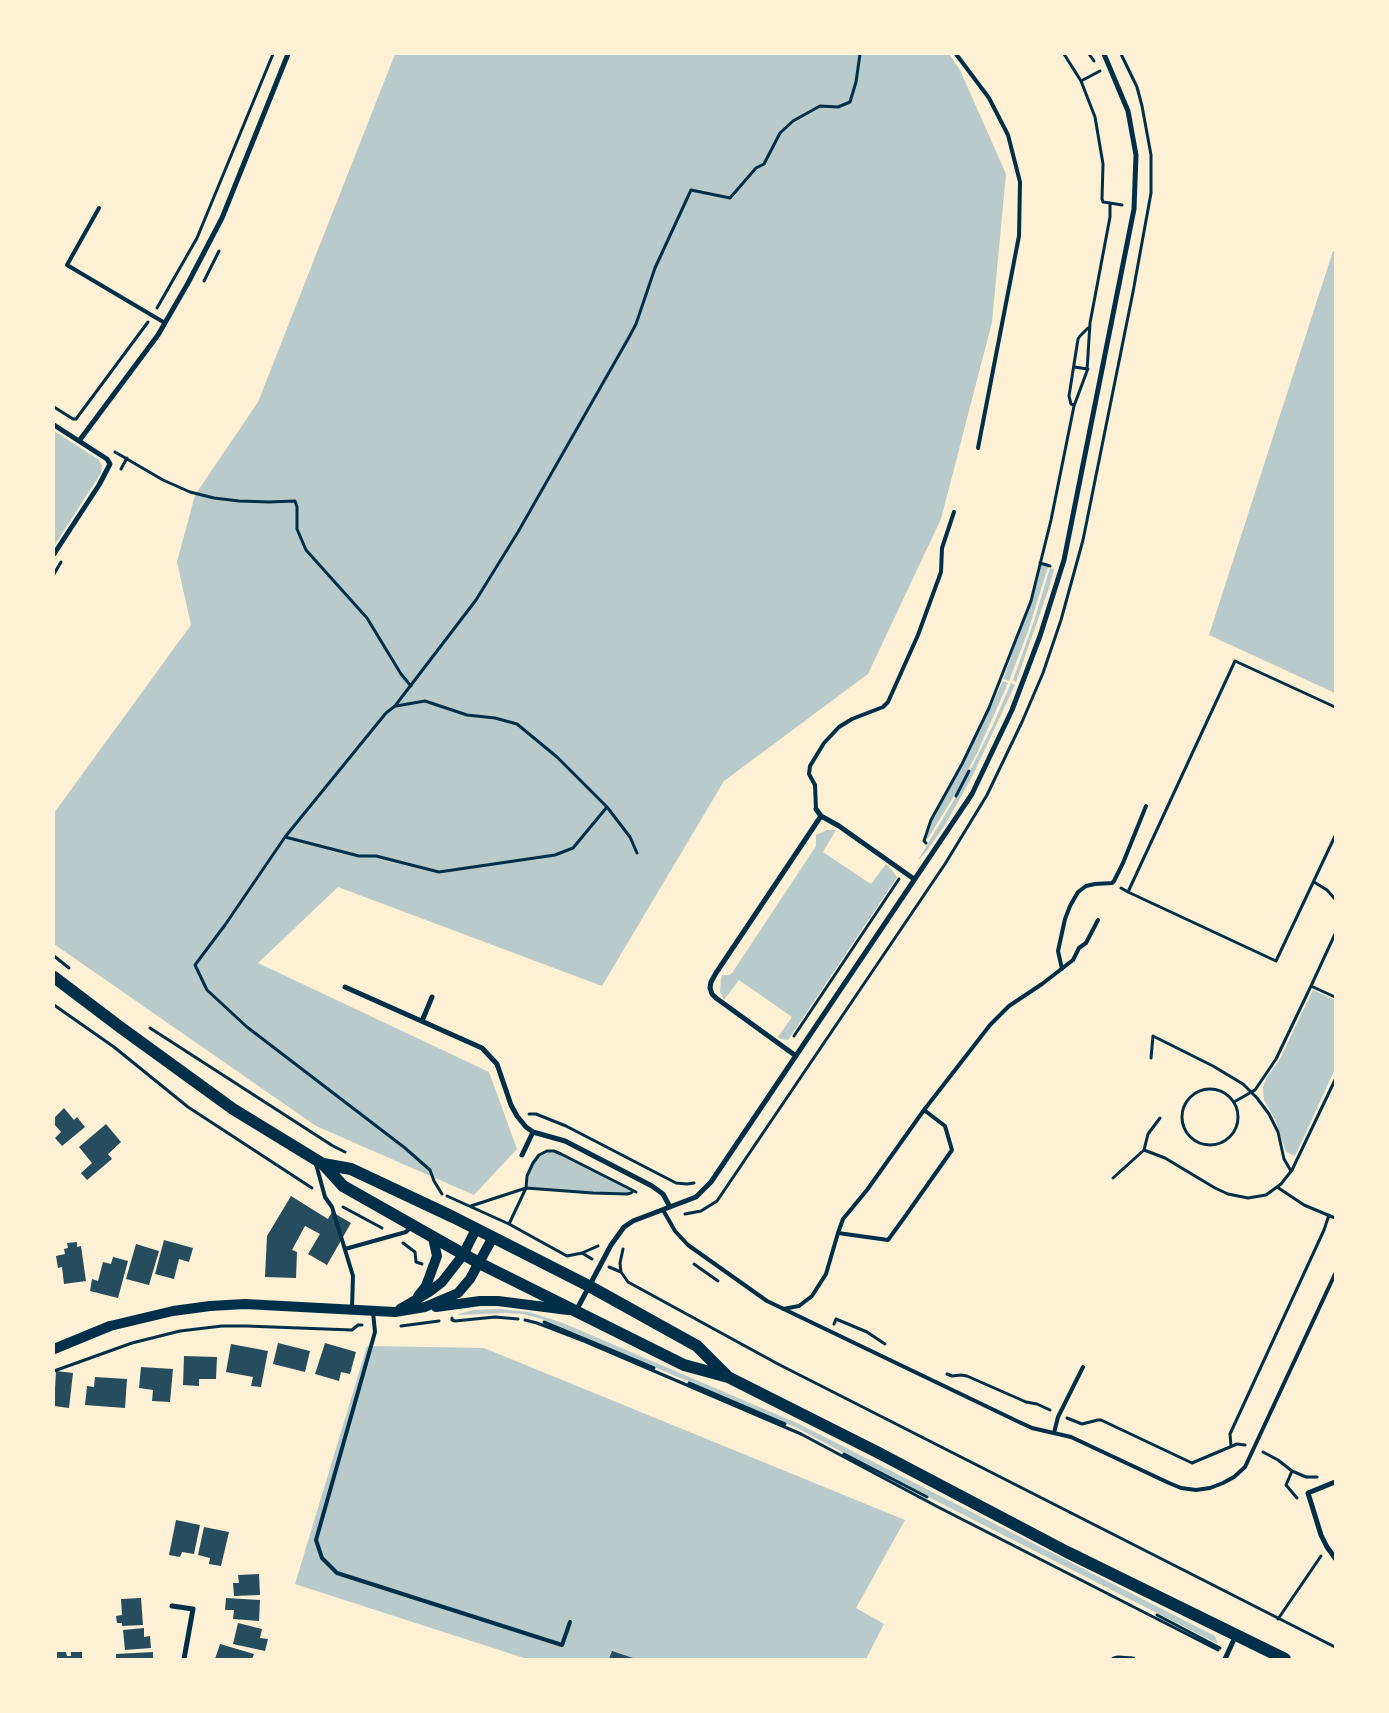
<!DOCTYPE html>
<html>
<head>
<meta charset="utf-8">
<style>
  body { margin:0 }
  #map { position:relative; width:1389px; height:1713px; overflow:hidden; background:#fdf0d5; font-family:"Times New Roman",serif }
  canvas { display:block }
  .frame { position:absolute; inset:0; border:55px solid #fdf0d5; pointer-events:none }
</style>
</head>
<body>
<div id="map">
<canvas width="1389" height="1713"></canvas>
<div class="frame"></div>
</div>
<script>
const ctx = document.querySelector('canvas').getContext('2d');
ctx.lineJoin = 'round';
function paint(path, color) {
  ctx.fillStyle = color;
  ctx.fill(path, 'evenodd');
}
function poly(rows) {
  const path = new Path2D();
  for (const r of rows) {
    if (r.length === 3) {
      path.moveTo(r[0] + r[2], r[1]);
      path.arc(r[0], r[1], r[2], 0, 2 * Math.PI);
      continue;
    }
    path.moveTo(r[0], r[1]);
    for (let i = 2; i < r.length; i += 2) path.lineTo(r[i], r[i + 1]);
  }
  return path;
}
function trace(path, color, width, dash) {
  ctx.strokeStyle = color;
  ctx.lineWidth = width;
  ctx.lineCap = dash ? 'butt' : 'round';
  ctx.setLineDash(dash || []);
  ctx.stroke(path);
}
paint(poly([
  [395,54,949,54,960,70,1006,174,992,322,941,519,868,674,724,781,602,986,338,887,258,963,489,1072,517,1149,474,1195,316,1126,54,944,54,813,191,625,177,562,195,495,258,402],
  [1333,251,1335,252,1335,693,1209,635],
  [54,431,99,460,102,466,101,473,54,546],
  [1041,565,1048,567,1028,631,1009,681,1003,679,1031,603],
  [1050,568,1054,569,1049,588,1016,682,1013,680,1034,621],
  [1003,681,1008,683,977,753,953,798,926,841,933,819,985,720],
  [1011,683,1015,685,972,777,945,825,926,852,918,860,960,790,993,725],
  [827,830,836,830,823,852,871,884,886,864,892,870,897,877,788,1040,781,1039,778,1037,792,1017,739,980,724,1000,720,991,721,979,722,975,729,975,732,973,816,846,816,835],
  [1313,990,1335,1000,1335,1069,1295,1156,1286,1152,1275,1119,1264,1100,1263,1087,1267,1077,1279,1061],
  [549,1152,558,1154,630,1191,628,1193,592,1192,526,1188,529,1175,535,1161,538,1157],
  [500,1309,529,1312,563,1323,799,1424,1215,1636,1218,1644,891,1478,797,1428,542,1319,523,1314,505,1313,459,1315,458,1314,474,1310],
  [367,1346,484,1348,905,1520,856,1608,884,1624,866,1659,527,1659,295,1584]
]), '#b9caca');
paint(poly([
  [64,1108,74,1120,77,1117,85,1127,62,1146,55,1138,61,1132,54,1124,54,1118],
  [106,1124,121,1142,108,1154,112,1159,87,1180,81,1173,92,1163,79,1147],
  [291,1196,328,1219,332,1212,351,1223,327,1265,308,1254,320,1234,305,1226,292,1250,297,1252,296,1278,265,1277,267,1236],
  [164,1240,193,1248,189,1262,179,1259,174,1279,155,1274],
  [77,1242,77,1247,81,1246,86,1281,64,1284,62,1267,58,1268,56,1256,65,1254,64,1249,68,1248,67,1243],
  [136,1244,159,1251,149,1285,126,1279],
  [113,1257,128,1261,118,1298,90,1291,92,1279,98,1281,103,1262,111,1264],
  [278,1343,310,1351,305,1372,273,1364],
  [325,1343,356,1352,350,1374,341,1372,339,1381,315,1374],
  [231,1344,268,1351,261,1387,251,1386,253,1377,226,1372],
  [184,1356,217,1357,216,1379,199,1379,199,1386,183,1385],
  [141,1367,173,1369,170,1402,152,1401,153,1390,139,1388],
  [56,1371,73,1373,69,1408,54,1406],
  [95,1377,127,1379,125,1408,85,1405,87,1386,94,1387],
  [176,1520,200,1525,194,1554,182,1552,180,1557,169,1555],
  [204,1527,229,1532,221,1566,209,1564,210,1558,198,1555],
  [259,1574,260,1595,234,1596,233,1583,239,1583,238,1575],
  [141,1598,143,1625,122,1626,122,1623,117,1623,116,1616,122,1615,121,1599],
  [226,1598,260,1600,259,1621,233,1619,234,1610,225,1610],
  [238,1623,262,1629,260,1638,268,1639,265,1651,233,1644],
  [144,1628,144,1637,150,1636,151,1648,125,1650,123,1630],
  [220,1644,254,1654,252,1659,215,1659],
  [612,1651,636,1659,609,1659],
  [57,1652,66,1652,67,1656,71,1656,71,1652,82,1652,82,1659,57,1659],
  [153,1652,153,1659,116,1659,116,1654]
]), '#264d5e');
trace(poly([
  [1064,54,1081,81,1095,117,1103,164,1102,199,1103,202,1110,203],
  [1089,54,1094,61],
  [1081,81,1100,71],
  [204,281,219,251],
  [157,308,197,238,273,54],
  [1074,367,1088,369],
  [1074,405,1071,404,1069,396,1078,339,1080,336,1088,328],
  [54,407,73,419,76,419,148,322],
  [115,452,163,480,190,492,214,498,239,501,269,502,295,501,297,507,297,529,306,550,367,618,401,674,411,686],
  [121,469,127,458],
  [1040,563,1050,566],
  [54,574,61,562],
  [396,706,425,701,467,715,495,718,517,724,557,757,607,807,630,837,637,853],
  [956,796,969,771],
  [285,837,359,856,376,856,439,872,555,855,573,848,607,807],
  [926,843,924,841,931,820,962,764,989,708,1031,601,1051,520,1074,406,1087,371,1090,323,1110,217,1110,203,1122,205],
  [1314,882,1327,890,1335,899],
  [1121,888,1128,892,1276,961,1335,836],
  [1128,892,1235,661,1335,707],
  [54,956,69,968],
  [1311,986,1335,934],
  [54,1005,114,1047,188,1107,312,1188],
  [150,1028,333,1146,345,1152],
  [794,1036,899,879],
  [1151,1058,1153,1036,1213,1066,1243,1084,1257,1098,1269,1114,1278,1132,1284,1159,1291,1171],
  [1210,1117,28],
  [1234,1102,1255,1090,1276,1059,1311,986,1335,997],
  [529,1114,536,1114,566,1126,676,1183,687,1184,694,1183],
  [1144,1150,1148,1134,1160,1118],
  [1113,1178,1144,1150,1165,1158,1215,1188,1228,1194,1248,1198,1266,1195,1281,1184,1292,1170,1335,1080],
  [1277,1187,1304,1205,1335,1218],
  [442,1194,434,1181,430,1170,405,1148,247,1027,207,990,195,965,225,925,285,837,386,713,395,706,476,600,518,532,628,339,636,324,655,268,691,190,730,198,756,168,764,164,780,133,793,121,820,106,838,107,850,102,856,82,860,54],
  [447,1196,509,1224,567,1256,582,1253,592,1259],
  [471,1206,526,1188,593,1193,627,1194,631,1193,633,1191],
  [343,1207,382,1228],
  [685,1214,701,1211,717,1201,945,864,987,795,1022,722,1043,673,1061,620,1083,540,1133,292,1151,193,1151,155,1142,106,1137,87,1121,54],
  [509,1224,526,1188,527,1176,533,1163,539,1155,547,1151,554,1151,561,1154,636,1192],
  [403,1243,415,1252,416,1262,422,1264],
  [582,1253,598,1246],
  [694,1264,718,1281],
  [609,1267,621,1272,628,1282,778,1364,1335,1647],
  [621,1272,620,1263,623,1249],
  [452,1318,452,1320,455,1321,495,1317,518,1319],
  [525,1320,537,1323,584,1341,801,1434,938,1507,1218,1650],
  [544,1322,654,1368],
  [834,1324,836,1319,867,1332,885,1344],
  [401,1326,439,1321],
  [54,1371,132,1343,180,1331,222,1326,246,1326,352,1330,358,1325,362,1325],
  [947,1374,952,1376,961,1375,967,1376,1026,1402,1037,1404,1050,1410],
  [689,1383,785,1424],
  [1067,1418,1082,1424,1098,1420,1101,1420,1192,1463,1237,1444,1245,1445],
  [1231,1446,1230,1434,1324,1230,1329,1215],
  [1263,1452,1278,1460,1292,1471],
  [844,1454,927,1497],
  [1297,1498,1286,1485,1292,1471,1306,1477,1317,1477],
  [1157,1615,1220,1648],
  [1278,1619,1321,1556]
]), '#003049', 3);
trace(poly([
  [956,54,989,98,1008,135,1020,182,1019,236,978,448],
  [99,208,67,265,165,323],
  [816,809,815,785,809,774,810,766,824,743,839,727,852,719,883,707,888,702,918,635,941,572,942,548,954,512],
  [1062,969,1058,951,1065,919,1070,906,1078,892,1086,886,1095,884,1112,883,1114,881,1123,863,1146,806],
  [316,1164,325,1197,332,1207,353,1276,352,1308],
  [663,1210,675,1231,688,1245,767,1301,1019,1422,1032,1428,1071,1437,1169,1483,1181,1488,1196,1490,1210,1488,1223,1483,1234,1477,1245,1467,1335,1274],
  [838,1233,888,1240,904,1218,952,1150,945,1126,924,1110],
  [345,1249,406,1232,410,1228],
  [783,1309,799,1306,812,1296,826,1274,838,1233,843,1219,867,1190,924,1110,990,1025,1009,1006,1042,984,1073,960,1079,948,1086,943,1098,920],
  [373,1312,375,1332,316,1540,322,1558,337,1573,562,1645,570,1622],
  [1054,1433,1058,1417,1083,1367]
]), '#003049', 4);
trace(poly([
  [54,425,107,459,110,464,99,485,54,554],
  [79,441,158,335,188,283,222,218,288,54],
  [816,809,821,816],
  [345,987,482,1048,497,1064,511,1105,517,1116,526,1127,533,1132,565,1141,652,1186,663,1194,670,1207],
  [422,1021,432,997],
  [796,1056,716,998,712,994,710,988,711,982,716,973,805,840,821,816,839,826,914,879],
  [522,1155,533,1132],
  [576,1311,611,1245,624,1227,633,1221,696,1197,711,1182,972,794,1012,710,1040,636,1064,560,1134,209,1136,155,1128,111,1104,54],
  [1335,1482,1308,1493,1321,1535,1327,1547,1335,1558],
  [172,1606,193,1609,184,1659],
  [1114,1659,1118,1658,1133,1659],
  [1225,1659,1236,1635]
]), '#003049', 5);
trace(poly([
  [418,1296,426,1286,437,1256,433,1238],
  [436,1307,480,1301,498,1301,568,1310],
  [400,1309,429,1292,442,1282,463,1255,476,1229],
  [54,1349,110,1326,173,1311,210,1306,245,1304,395,1312,425,1307,458,1293,470,1279,493,1237]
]), '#003049', 10);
trace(poly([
  [54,977,120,1027,233,1109,323,1164,351,1169,453,1217,589,1286,697,1346,728,1377],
  [323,1164,343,1186,479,1263,684,1365,728,1377,877,1452,1067,1552,1285,1659]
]), '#003049', 12);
</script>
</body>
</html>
